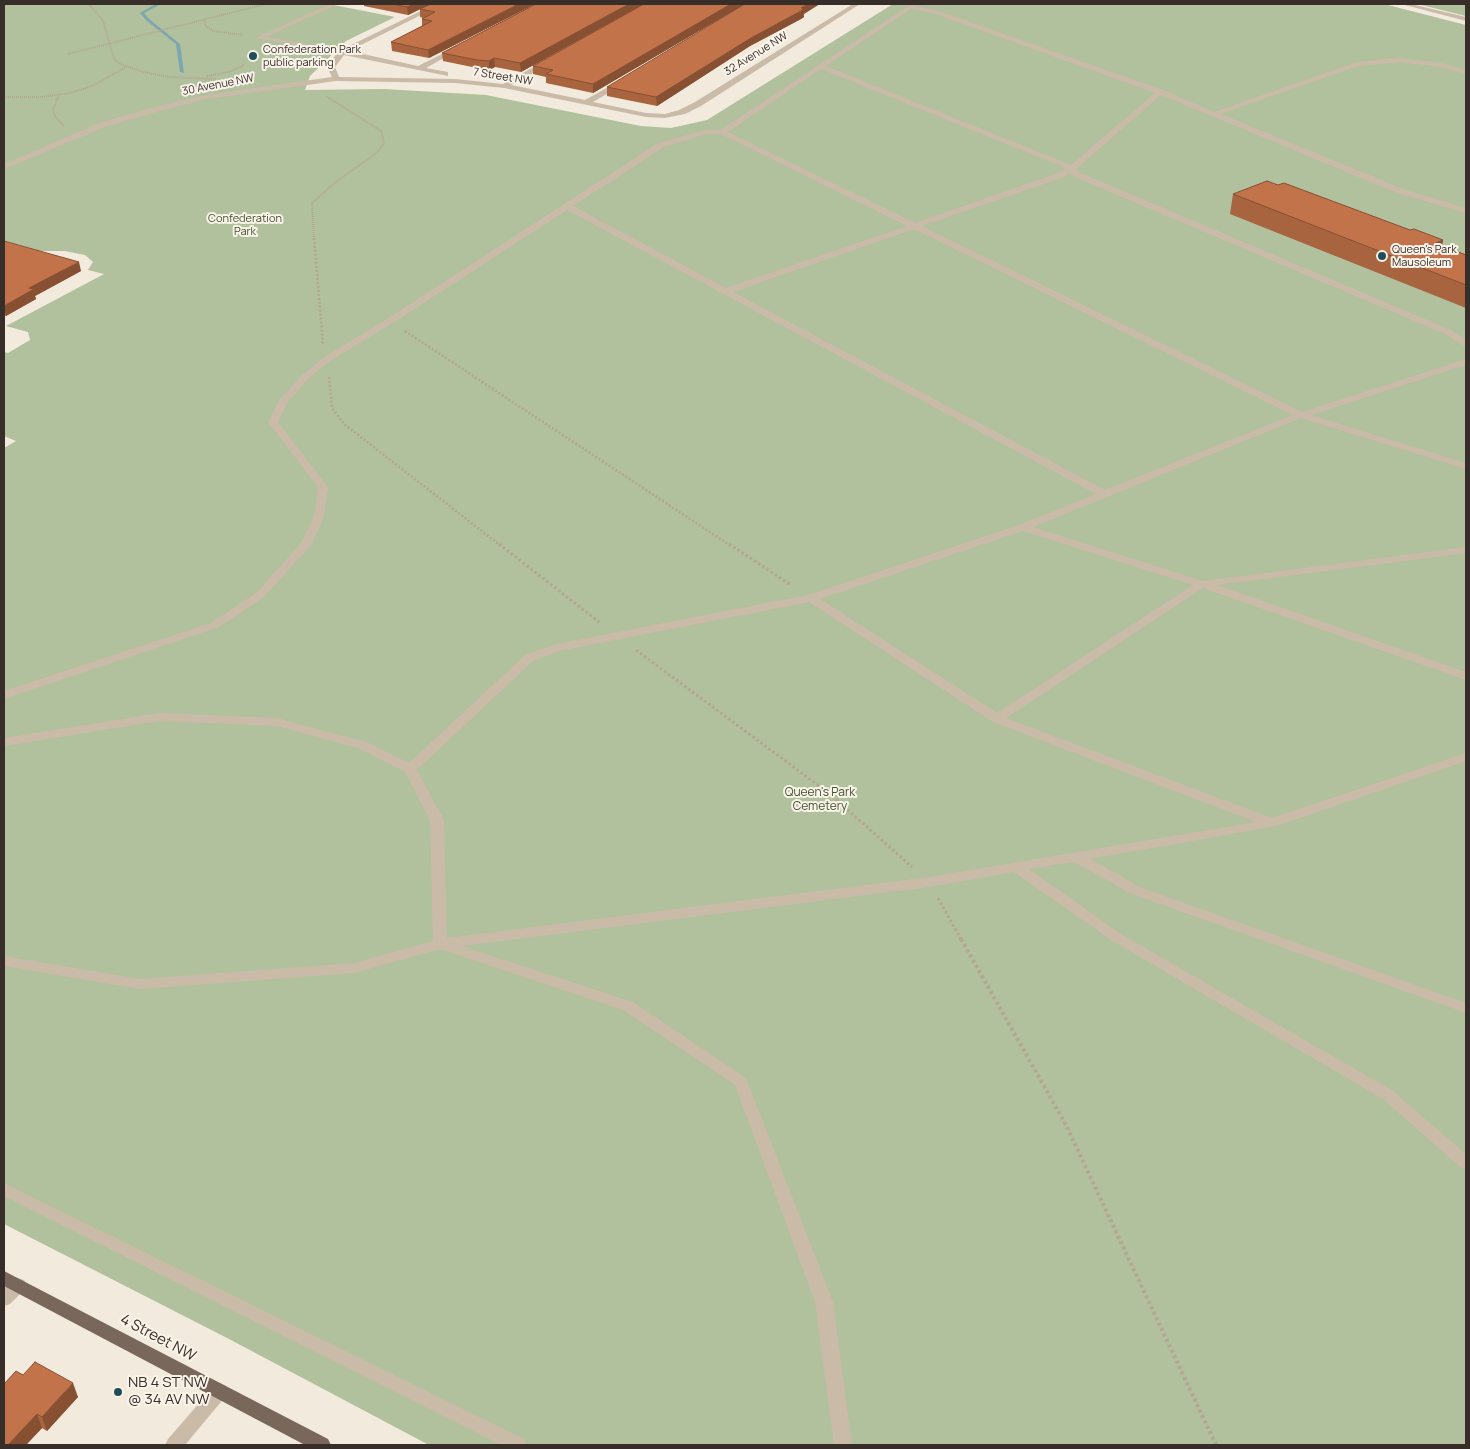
<!DOCTYPE html>
<html>
<head>
<meta charset="utf-8">
<style>
  body { margin:0 }
  #map { position:relative; width:1470px; height:1449px; overflow:hidden; background:#f2eadd; font-family:Manrope,sans-serif }
  canvas { display:block }
  .frame { position:absolute; inset:0; border:5px solid #372e29; pointer-events:none }
</style>
</head>
<body>
<div id="map">
<canvas width="1470" height="1449"></canvas>
<div class="frame"></div>
</div>
<script>
const ctx = document.querySelector('canvas').getContext('2d');
ctx.lineJoin = 'round';
function paint(path, color) {
  ctx.fillStyle = color;
  ctx.fill(path, 'evenodd');
}
function poly(rows) {
  const path = new Path2D();
  for (const r of rows) {
    path.moveTo(r[0], r[1]);
    for (let i = 2; i < r.length; i += 2) path.lineTo(r[i], r[i + 1]);
  }
  return path;
}
function trace(path, color, width, dash) {
  ctx.strokeStyle = color;
  ctx.lineWidth = width;
  ctx.lineCap = dash ? 'butt' : 'round';
  ctx.setLineDash(dash || []);
  ctx.stroke(path);
}
function write(font, color, halo, rows, align = 'center') {
  ctx.font = font + ' Manrope,sans-serif';
  ctx.lineWidth = 4;
  ctx.setLineDash([]);
  ctx.textBaseline = 'middle';
  ctx.strokeStyle = halo;
  ctx.fillStyle = color;
  for (const [text, x, y, turn = 0] of rows) {
    ctx.save();
    ctx.translate(x, y);
    ctx.rotate((+turn || 0) * Math.PI / 180);
    ctx.textAlign = isNaN(turn) ? turn : align;
    if (halo) ctx.strokeText(text, 0, 0);
    ctx.fillText(text, 0, 0);
    ctx.restore();
  }
}
paint(poly([
  [4,4,328,4,395,17,346,41,310,76,305,90,384,89,486,95,641,126,671,128,707,120,893,4,1384,4,1466,25,1466,1445,429,1445,229,1339,4,1224,4,448,16,441,4,436,4,352,8,353,30,340,28,332,6,326,104,274,88,270,93,262,85,255,65,251,40,251,4,241],
  [1417,4,1466,4,1466,16]
]), '#b1c09d');
paint(poly([
  [156,4,161,4,144,13,149,19,180,44,184,73,180,72,176,44,147,21,140,13,156,4]
]), '#7ca7ae');
trace(poly([
  [89,4,103,21,114,59,120,64,143,72,169,77,216,79],
  [204,20,206,26,213,31,243,35],
  [68,54,266,4],
  [207,76,229,72,244,65],
  [59,95,53,110,55,116,64,126],
  [4,97,40,97,70,93,92,86,126,67],
  [314,239,312,203,337,181,378,152,384,142,381,131,326,96]
]), '#b5a593', 2, [1, 1]);
trace(poly([
  [314,238,323,344],
  [405,331,731,546],
  [329,377,332,408,344,424,501,546]
]), '#b5a593', 2.5, [2, 2]);
trace(poly([
  [499,544,599,622],
  [729,544,791,585],
  [636,650,830,794,912,867],
  [938,898,962,941]
]), '#b5a593', 3, [2.5, 2.5]);
trace(poly([
  [961,939,1066,1125,1216,1445]
]), '#b5a593', 4, [3, 3]);
paint(poly([
  [330,4,338,4,266,37,341,50,435,4,443,4,349,51,418,66,456,47,460,47,460,49,426,68,448,72,448,76,344,55,335,67,339,77,455,79,503,84,548,59,552,61,551,63,511,85,585,100,621,80,624,80,624,84,593,102,646,113,665,114,679,110,695,102,853,4,860,4,701,106,685,114,665,118,646,117,504,88,455,83,336,81,206,99,156,112,105,127,4,169,4,164,99,123,150,108,206,95,332,77,327,67,337,53,255,38,330,4],
  [1401,4,1411,4,1466,17,1466,21,1401,4],
  [910,5,936,10,1163,90,1214,112,1357,62,1399,58,1442,63,1466,70,1466,74,1441,67,1399,62,1358,66,1221,114,1403,189,1466,208,1466,213,1397,193,1161,95,1076,169,1081,173,1451,330,1466,340,1466,347,1445,334,1075,177,1070,173,1061,178,922,226,1302,412,1466,359,1466,365,1311,415,1466,463,1466,469,1301,418,1033,527,1203,581,1466,547,1466,553,1217,585,1466,672,1466,680,1203,588,1006,718,1272,818,1466,753,1466,761,1277,826,1090,859,1142,888,1466,1003,1466,1013,1132,894,1074,862,1029,869,1121,934,1393,1091,1466,1154,1466,1169,1460,1167,1383,1099,1111,940,1014,872,929,887,461,946,633,1002,746,1078,833,1302,852,1445,834,1445,815,1302,735,1085,623,1010,440,949,354,973,140,989,4,966,4,956,140,979,354,963,433,941,430,820,405,772,361,749,277,726,160,721,4,746,4,738,160,713,277,718,369,743,409,763,525,655,556,644,808,595,1019,525,1096,494,567,210,393,323,330,361,308,379,287,403,278,422,328,487,324,516,312,544,264,597,219,627,4,699,4,691,211,623,256,593,301,543,314,516,318,487,268,422,279,400,302,375,324,357,387,319,658,143,706,130,720,130,910,5],
  [911,9,933,13,1155,93,1071,165,826,66,911,9],
  [821,69,1061,166,1065,169,1055,174,915,223,728,132,821,69],
  [706,134,721,134,907,226,726,288,573,206,664,147,706,134],
  [914,229,1293,415,1105,490,733,292,914,229],
  [1023,531,1193,585,997,713,820,599,1023,531],
  [809,602,993,722,1256,822,929,877,447,938,444,820,417,770,533,661,559,651,809,602],
  [4,1183,524,1439,527,1445,501,1445,4,1196,4,1183],
  [18,1278,24,1280,27,1285,24,1290,10,1304,4,1306,4,1288,12,1280,18,1278],
  [220,1383,226,1386,229,1391,226,1396,185,1445,165,1445,168,1439,214,1386,220,1383]
]), '#cabba9');
paint(poly([
  [4,1271,328,1439,331,1445,305,1445,4,1286,4,1271]
]), '#78675a');
paint(poly([
  [364,4,535,4,429,58,392,51,391,42,422,26,422,19,423,18,420,17,420,9,408,15,364,6],
  [536,4,745,4,593,93,546,83,546,77,533,74,533,66,639,6,521,72,495,67,489,70,477,68,443,61,442,53],
  [804,14,804,17,801,19,750,46,657,106,607,96,607,87],
  [1233,194,1410,230,1443,240,1442,245,1466,255,1466,308,1230,214],
  [4,241,81,271,35,296,36,299,6,316,4,315],
  [23,1375,78,1397,47,1431,42,1428,26,1445,4,1445]
]), '#a8633f');
paint(poly([
  [414,4,431,4,408,15,407,7],
  [519,4,535,4,429,58,428,50],
  [629,4,644,4,521,72,520,63],
  [731,4,745,4,593,93,593,84],
  [808,4,820,4,804,14,804,17,801,19,750,46,657,106,656,97,751,38],
  [494,58,495,67,489,70,489,61],
  [1443,240,1439,260,1436,243],
  [79,262,81,271,35,296,36,299,6,316,4,306,29,288],
  [73,1383,78,1397,47,1431,42,1417],
  [37,1414,42,1428,26,1445,8,1445]
]), '#885033');
const building = poly([
  [392,4,414,4,407,7,392,4],
  [431,4,519,4,428,50,391,42,432,21,422,19,435,12,420,9,431,4],
  [536,4,629,4,520,63,494,58,489,61,477,60,442,53,536,4],
  [644,4,731,4,593,84,546,74,553,70,533,66,644,4],
  [745,4,808,4,801,8,804,8,801,11,751,38,656,97,607,87,745,4],
  [1267,181,1278,185,1284,183,1410,230,1414,229,1443,240,1436,243,1466,255,1466,285,1233,194,1267,181],
  [4,241,79,262,29,288,34,289,4,306,4,241],
  [35,1362,73,1383,42,1417,37,1414,8,1445,4,1445,4,1384,16,1371,23,1375,35,1362]
]);
paint(building, '#c37349');
trace(building, '#885033', 1);
for (const [x, y, r, color] of [
  [253,56,5,"#1f4e57"],
  [1382,256,5,"#1f4e57"],
  [118,1392,5,"#1f4e57"]
]) {
  const dot = new Path2D();
  dot.arc(x, y, r, 0, 2 * Math.PI);
  ctx.fillStyle = color;
  ctx.fill(dot);
  trace(dot, '#f9f3e9', 2);
}
write('11px', '#372e29', '#f9f3e9', [
  ["Confederation Park",263,50],
  ["public parking",263,63],
  ["Queen's Park",1392,250],
  ["Mausoleum",1392,263]
], 'left');
write('11px', '#372e29', '#f9f3e9', [
  ["32 Avenue NW",756,54,-32],
  ["7 Street NW",503,77,9],
  ["30 Avenue NW",218,85,-11]
]);
write('11px', '#42542d', '#f9f3e9', [
  ["Confederation",245,219],
  ["Park",245,232]
]);
write('12px', '#42542d', '#f9f3e9', [
  ["Queen's Park",820,793],
  ["Cemetery",820,807]
]);
write('15px', '#372e29', '#f9f3e9', [
  ["4 Street NW",158,1338,28]
]);
write('15px', '#372e29', '#f9f3e9', [
  ["NB 4 ST NW",128,1383],
  ["@ 34 AV NW",128,1400]
], 'left');
</script>
</body>
</html>
